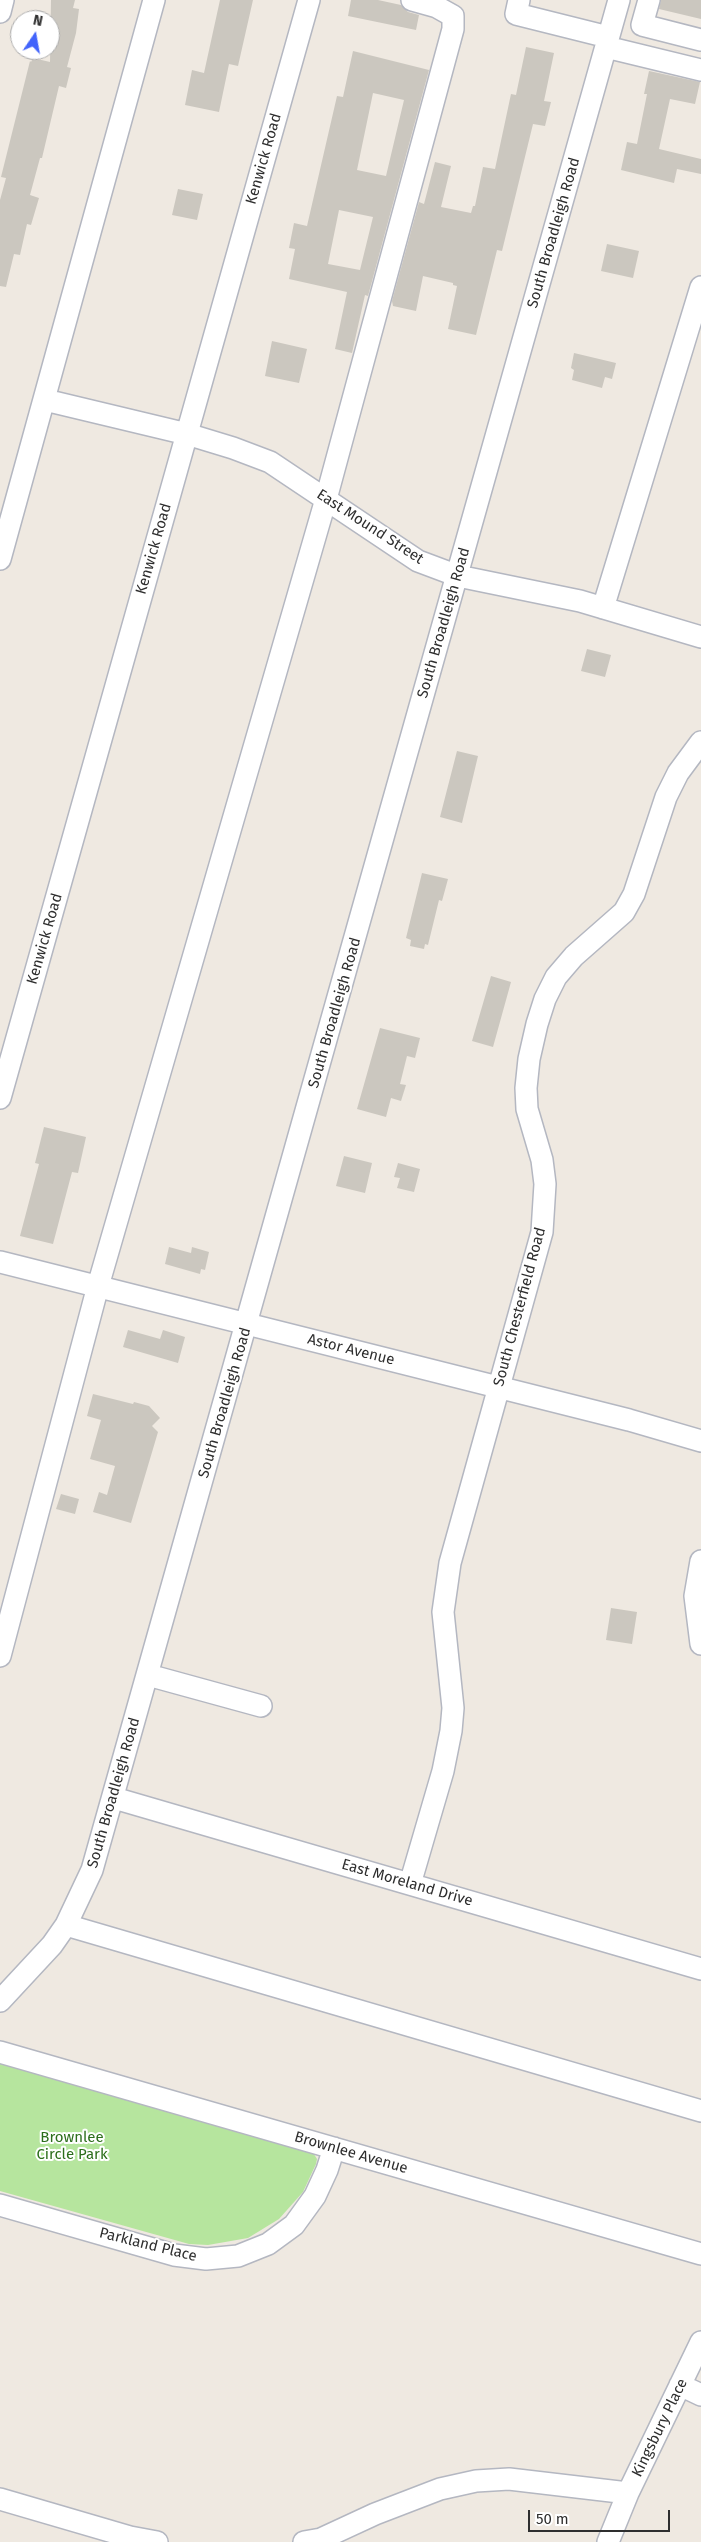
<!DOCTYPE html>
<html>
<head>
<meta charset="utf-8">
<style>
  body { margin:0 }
  #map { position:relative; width:701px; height:2542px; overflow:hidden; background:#efe9e1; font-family:"Fira Sans",sans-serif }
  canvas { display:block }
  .north { position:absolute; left:10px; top:10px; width:50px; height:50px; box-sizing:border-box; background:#fff; border:1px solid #ababab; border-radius:50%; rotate:12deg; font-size:14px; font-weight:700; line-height:20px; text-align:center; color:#2e2e2e }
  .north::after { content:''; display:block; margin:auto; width:18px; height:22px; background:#4264fb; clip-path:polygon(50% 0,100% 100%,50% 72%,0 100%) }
  .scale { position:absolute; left:528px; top:2510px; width:142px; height:22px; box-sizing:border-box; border:2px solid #2e2e2e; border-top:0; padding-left:6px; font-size:15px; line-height:18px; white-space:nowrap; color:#2e2e2e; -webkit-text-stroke:4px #fff; paint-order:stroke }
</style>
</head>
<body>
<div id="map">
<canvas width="701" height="2542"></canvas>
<div class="north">N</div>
<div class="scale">50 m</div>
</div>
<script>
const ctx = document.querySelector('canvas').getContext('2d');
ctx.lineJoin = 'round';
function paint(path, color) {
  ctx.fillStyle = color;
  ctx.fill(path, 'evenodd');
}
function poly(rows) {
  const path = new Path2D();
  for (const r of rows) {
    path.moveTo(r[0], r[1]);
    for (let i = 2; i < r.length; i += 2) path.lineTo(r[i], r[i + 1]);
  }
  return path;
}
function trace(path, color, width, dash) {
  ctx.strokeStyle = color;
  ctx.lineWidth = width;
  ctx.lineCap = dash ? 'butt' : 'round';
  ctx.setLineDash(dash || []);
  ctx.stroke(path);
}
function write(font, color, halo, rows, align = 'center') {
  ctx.font = font + ' "Fira Sans",sans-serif';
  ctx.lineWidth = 4;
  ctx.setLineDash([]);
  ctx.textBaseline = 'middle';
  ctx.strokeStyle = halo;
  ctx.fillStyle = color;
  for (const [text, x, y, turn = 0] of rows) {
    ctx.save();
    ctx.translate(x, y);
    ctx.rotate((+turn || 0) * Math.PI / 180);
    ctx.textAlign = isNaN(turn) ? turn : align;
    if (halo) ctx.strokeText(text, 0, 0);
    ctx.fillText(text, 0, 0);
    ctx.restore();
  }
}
paint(poly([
  [0,2062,312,2151,317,2159,316,2164,303,2192,279,2219,248,2238,208,2245,189,2244,0,2191]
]), '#b6e59e');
paint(poly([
  [51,0,75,0,73,8,79,9,76,33,67,67,71,68,66,88,59,86,42,158,40,158,30,195,39,198,31,225,27,224,20,255,14,254,6,287,0,286,0,200,6,178,1,177,30,61,31,62,33,58,50,62],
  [220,0,253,0,238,66,229,64,219,112,185,105,192,70,204,73],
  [351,0,378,0,401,5,408,12,419,15,416,30,348,16],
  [661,0,701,0,701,19,659,9],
  [526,47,554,53,544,101,551,102,545,126,533,124,502,251,497,250,476,335,448,329,457,286,453,285,453,283,423,276,416,311,393,306,392,301,419,202,424,204,435,162,451,166,441,207,471,213,473,206,475,206,483,167,495,169,511,94,516,95],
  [353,51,429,70,368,296,365,295,352,353,335,349,347,292,289,279,295,249,289,248,294,223,307,226,337,96,343,97],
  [373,93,404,100,386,176,357,170],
  [339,210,373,217,360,270,328,264],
  [649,71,700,82,695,104,670,99,659,149,701,159,701,174,677,169,674,183,621,170,627,142,637,144,647,94,644,94],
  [178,189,203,194,197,220,172,215],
  [607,244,639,251,633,278,601,271],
  [272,341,307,349,299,383,265,376],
  [574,353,616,363,612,379,605,377,602,388,572,380,574,370,571,368],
  [587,649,611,655,605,677,581,671],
  [457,751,478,756,462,823,440,817],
  [422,873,448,879,442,901,439,900,428,945,425,944,424,949,410,946,411,940,406,938],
  [491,976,511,982,493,1047,472,1041],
  [380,1028,420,1038,415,1058,407,1056,400,1084,406,1085,401,1101,391,1098,386,1117,357,1109],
  [44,1127,86,1137,78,1173,72,1172,53,1244,20,1236,39,1164,35,1163],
  [344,1156,372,1163,365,1193,336,1186],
  [398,1163,420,1169,414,1192,397,1188,400,1178,394,1177],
  [169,1247,191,1253,192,1247,209,1252,205,1270,201,1269,200,1274,165,1264],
  [128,1330,160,1339,163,1330,185,1337,178,1363,123,1347],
  [93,1394,133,1404,134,1402,149,1406,160,1418,152,1426,158,1432,131,1523,93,1512,99,1492,107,1495,115,1466,90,1459,101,1420,87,1416],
  [61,1494,79,1499,75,1514,56,1509],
  [611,1608,637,1612,632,1644,606,1640]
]), '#cbc7bf');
const minor = poly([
  [519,0,516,14,608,37],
  [649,0,642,25,701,40],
  [0,12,3,0],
  [606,47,701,70],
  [45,400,187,434,233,448,270,462,418,561,458,576,580,601,701,637],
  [0,559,154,0],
  [603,608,701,287],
  [0,1098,309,0],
  [0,1262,629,1420,701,1441],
  [701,1561,695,1596,701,1644],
  [0,1656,98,1286,326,499,453,29,453,16,437,7,412,0],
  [148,1675,261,1706],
  [114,1798,701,1969],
  [410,1884,443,1771,451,1731,453,1708,443,1612,450,1563,542,1232,545,1184,542,1160,527,1109,526,1088,529,1059,537,1024,545,999,556,977,574,956,624,912,634,894,666,797,678,773,701,742],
  [66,1925,701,2111],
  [0,2001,52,1945,66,1925,92,1870,619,0],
  [0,2052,701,2254],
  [0,2205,174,2255,206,2259,238,2256,268,2244,294,2225,315,2196,327,2170,334,2148],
  [680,2385,701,2395],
  [0,2499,130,2537,157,2542],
  [304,2542,321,2539,375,2514,440,2489,476,2481,509,2479,628,2493],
  [608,2542,628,2493,701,2342]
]);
trace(minor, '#b4b7c1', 24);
trace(minor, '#fff', 21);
write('15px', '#2e2e2e', '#fff', [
  ["Kenwick Road",264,159,-74],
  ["South Broadleigh Road",554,233,-74],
  ["East Mound Street",370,527,33],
  ["Kenwick Road",154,549,-74],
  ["South Broadleigh Road",444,623,-74],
  ["Kenwick Road",45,939,-74],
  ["South Broadleigh Road",335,1013,-74],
  ["South Chesterfield Road",520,1307,-75],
  ["Astor Avenue",351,1350,14],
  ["South Broadleigh Road",225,1403,-74],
  ["South Broadleigh Road",114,1793,-74],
  ["East Moreland Drive",407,1883,16],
  ["Brownlee Avenue",351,2153,16],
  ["Parkland Place",148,2245,14],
  ["Kingsbury Place",660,2428,-64]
]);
write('15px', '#2c6e1b', '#fff', [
  ["Brownlee",72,2138],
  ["Circle Park",72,2155]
]);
</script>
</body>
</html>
